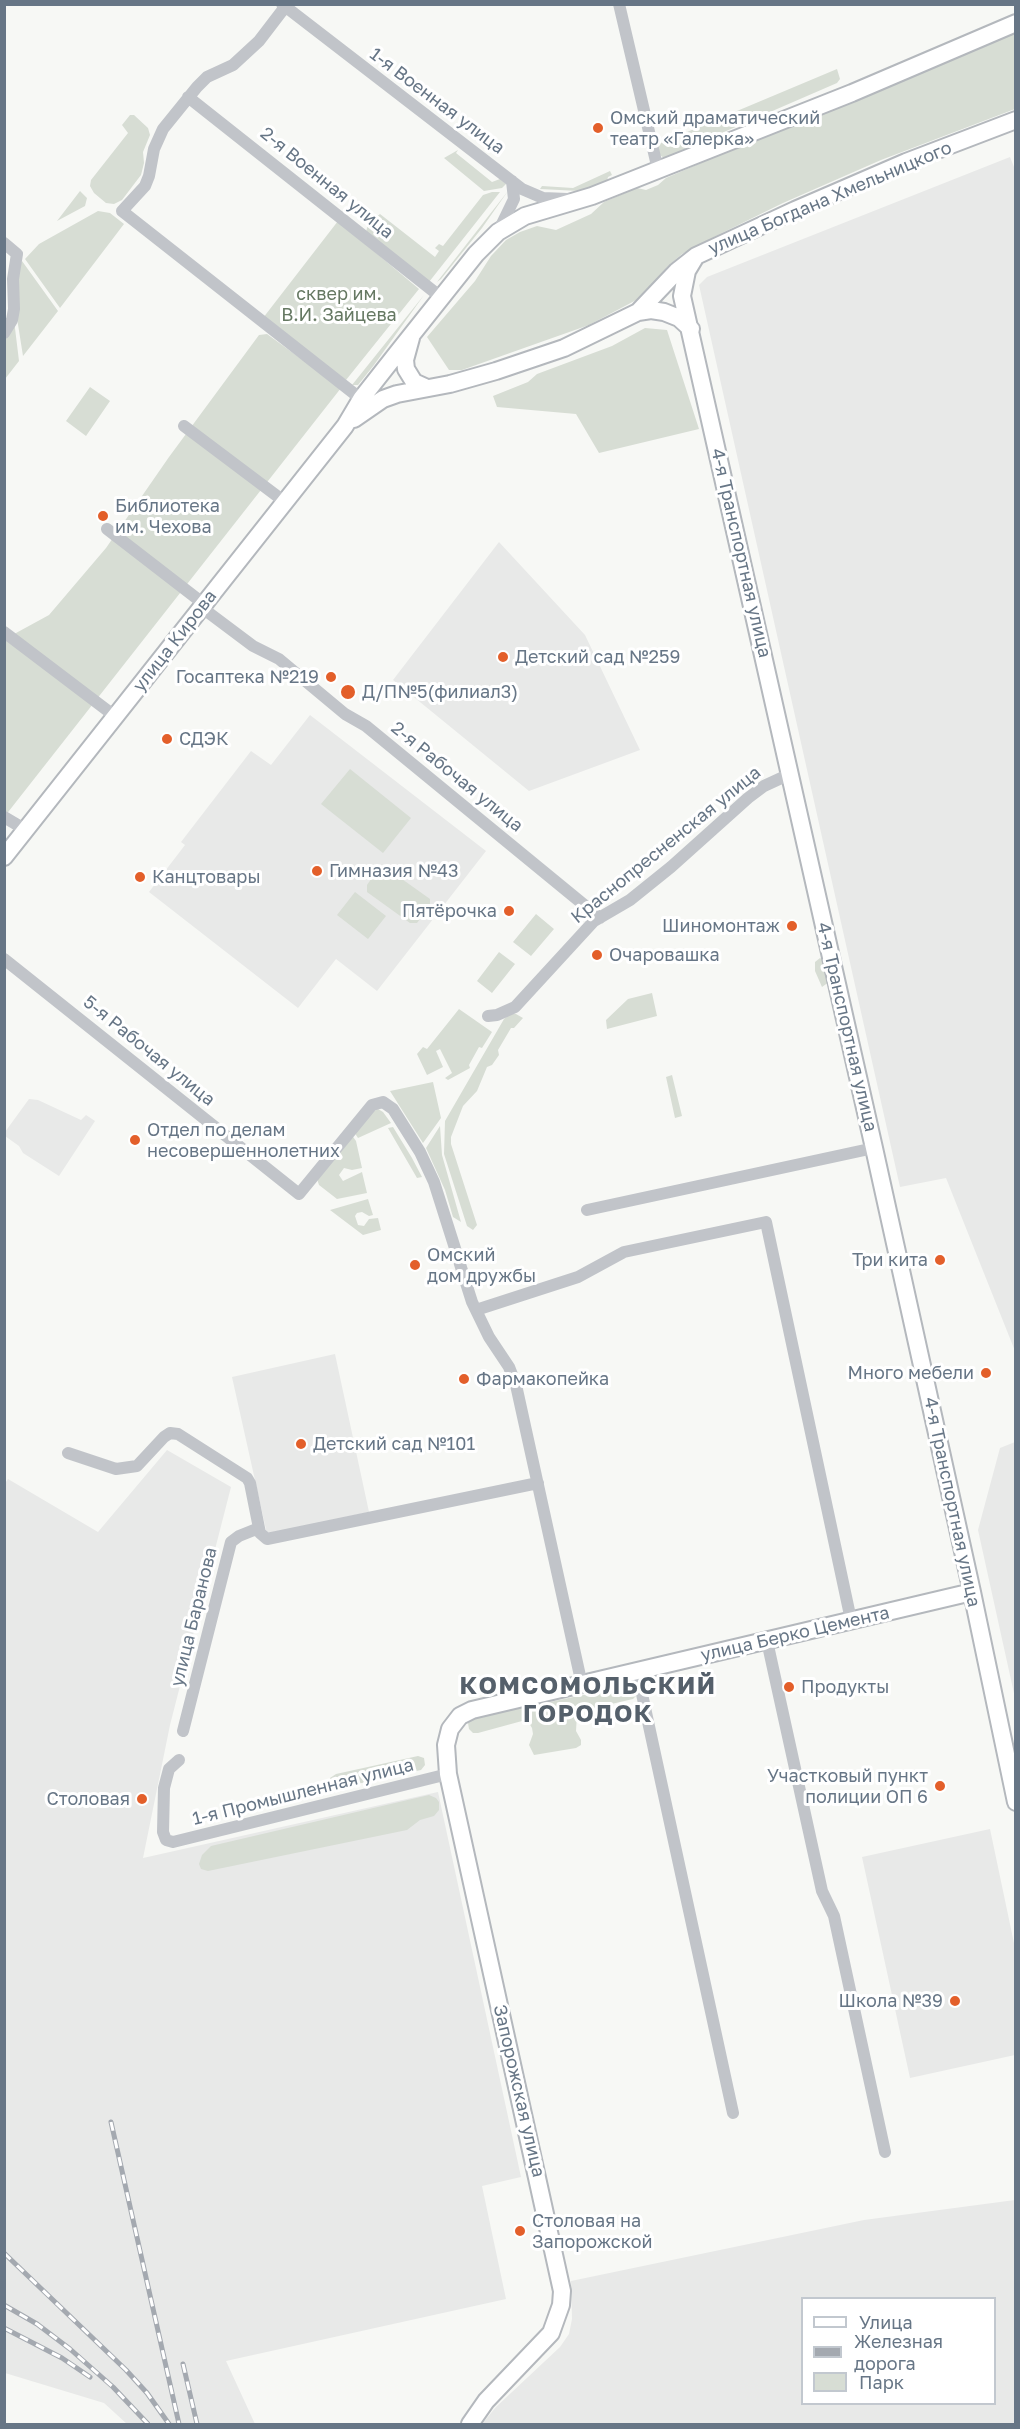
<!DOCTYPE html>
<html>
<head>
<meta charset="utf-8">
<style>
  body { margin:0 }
  #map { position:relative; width:1020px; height:2429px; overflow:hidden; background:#f7f8f5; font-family:"Golos Text",sans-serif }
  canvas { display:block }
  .frame { position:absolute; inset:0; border:6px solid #677686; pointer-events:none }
  .legend { position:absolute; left:801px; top:2297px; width:195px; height:108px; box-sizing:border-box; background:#fff; border:2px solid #c2c8cf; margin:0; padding:8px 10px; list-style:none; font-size:18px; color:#677686 }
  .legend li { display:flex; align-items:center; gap:12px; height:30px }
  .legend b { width:30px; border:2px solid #c2c8cf }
</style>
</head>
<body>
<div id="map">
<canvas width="1020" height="2429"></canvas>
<div class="frame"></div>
<ul class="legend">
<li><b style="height:8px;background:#fff"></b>Улица</li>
<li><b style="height:8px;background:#a4a9b0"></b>Железная дорога</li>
<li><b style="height:16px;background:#d7ddd4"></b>Парк</li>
</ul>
</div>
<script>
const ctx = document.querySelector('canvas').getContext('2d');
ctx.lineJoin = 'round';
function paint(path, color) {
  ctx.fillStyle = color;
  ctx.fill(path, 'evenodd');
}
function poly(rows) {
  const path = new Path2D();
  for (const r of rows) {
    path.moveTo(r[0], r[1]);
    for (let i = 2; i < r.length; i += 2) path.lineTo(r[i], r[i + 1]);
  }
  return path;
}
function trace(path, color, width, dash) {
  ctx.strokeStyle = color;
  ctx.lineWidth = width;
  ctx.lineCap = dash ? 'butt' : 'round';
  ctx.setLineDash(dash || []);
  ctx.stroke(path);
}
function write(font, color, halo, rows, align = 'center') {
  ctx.font = font + ' "Golos Text",sans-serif';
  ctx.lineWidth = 6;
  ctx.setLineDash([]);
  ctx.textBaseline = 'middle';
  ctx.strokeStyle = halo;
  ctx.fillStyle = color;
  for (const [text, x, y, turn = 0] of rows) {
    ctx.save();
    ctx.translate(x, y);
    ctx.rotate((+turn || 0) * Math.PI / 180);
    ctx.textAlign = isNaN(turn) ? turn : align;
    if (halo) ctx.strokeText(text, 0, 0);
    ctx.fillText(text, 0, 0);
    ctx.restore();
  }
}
paint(poly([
  [1010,157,1016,172,1015,1351,946,1178,900,1187,699,285,707,277],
  [499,542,585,635,640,750,529,791,393,680],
  [310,715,486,851,377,991,336,959,298,1008,149,892,185,845,181,842,251,751,271,765],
  [29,1099,38,1100,81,1120,86,1115,95,1121,59,1176,23,1153,19,1146,5,1136,5,1132],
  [335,1354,369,1512,267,1534,232,1377],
  [1015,1442,1015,1698,978,1530,1000,1448],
  [167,1450,231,1487,170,1725,143,1858,438,1792,521,2177,482,2186,506,2299,226,2361,255,2424,127,2424,104,2403,5,2373,4,1485,8,1479,98,1532],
  [990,1829,1015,1948,1015,2055,910,2078,862,1857],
  [1015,2200,1015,2424,482,2424,496,2407,560,2347,569,2334,572,2319,571,2281,864,2220],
  [802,2298,994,2298,994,2404,802,2404]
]), '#e8e9e8');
paint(poly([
  [1015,28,1015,109,881,160,783,203,720,234,682,254,667,267,656,282,642,297,589,325,462,370,449,370,427,337,475,281,491,256,506,240,520,232,537,226,556,230,591,214,604,202,637,188,646,190,658,185,666,178],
  [837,69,840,79,837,83,664,158,657,153,656,145],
  [130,115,134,115,148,128,150,135,143,152,144,163,141,175,122,200,114,204,106,203,94,193,90,186,91,180,128,133,122,125],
  [458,150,456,153,492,182,500,179,506,184,502,188,484,191,444,158],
  [610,171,612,175,608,177,607,181,579,191,540,189,542,186,573,188],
  [80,191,87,198,85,206,57,221],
  [508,191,482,228,441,279,437,282],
  [492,192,500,192,429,282,366,232,368,224,380,214,435,257,439,251,435,248,439,244,443,246,483,195],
  [98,211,110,213,124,224,60,308,25,259,39,244],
  [338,221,419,289,346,380,263,318],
  [22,261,58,311,23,356,16,312,18,269],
  [424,295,374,365,358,385,352,385],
  [14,320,19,361,5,379,4,338],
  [645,328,667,330,699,429,599,453,576,414,497,407,493,396,528,382,537,374,612,346],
  [267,334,341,388,5,816,5,639,49,615,106,548,169,457,259,335],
  [90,387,110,401,86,436,66,421],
  [350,769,411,818,383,853,321,804],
  [385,867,430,899,430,906,417,923,410,923,367,892,367,885,378,869],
  [355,892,386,916,368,939,337,915],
  [536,914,554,929,531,956,513,942],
  [499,952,515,964,492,993,477,981],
  [820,958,825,961,829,982,822,987,815,971,815,962],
  [652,993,657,1016,607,1029,606,1020,628,999],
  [459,1009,492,1032,482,1048,479,1047,469,1065,470,1068,448,1080,445,1078,452,1073,440,1049,436,1051,443,1067,427,1075,417,1054,423,1047,427,1049],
  [510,1014,516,1014,523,1018,514,1028,511,1028,498,1050,499,1055,492,1065,487,1067,477,1091,463,1106,451,1137,451,1144,477,1225,473,1230,467,1226,444,1154,445,1121,504,1019],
  [672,1075,682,1116,675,1118,666,1077],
  [433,1082,441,1118,423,1143,390,1091],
  [378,1109,383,1112,391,1123,358,1138,354,1132,371,1112],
  [440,1126,442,1155,461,1222,453,1217,445,1190,426,1148],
  [393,1127,412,1158,422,1177,417,1178,388,1128],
  [351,1134,356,1141,362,1168,352,1170,344,1168,339,1175,343,1181,362,1172,367,1193,337,1199,319,1185,317,1179],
  [368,1199,373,1215,369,1216,362,1212,357,1213,355,1216,358,1225,364,1226,369,1219,378,1218,381,1230,363,1235,330,1210],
  [626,1686,633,1687,636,1691,637,1695,633,1699,581,1711,577,1714,576,1731,581,1740,581,1745,576,1748,534,1755,529,1745,533,1734,532,1728,529,1723,522,1721,478,1733,473,1733,469,1729,468,1723,473,1718],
  [418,1756,424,1758,425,1765,421,1770,339,1788,332,1786,330,1778,336,1774],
  [429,1795,436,1798,439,1802,439,1810,434,1816,420,1820,407,1830,208,1871,201,1869,199,1864,202,1855,211,1846]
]), '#d7ddd4');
const major = poly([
  [696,256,687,271,682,296,874,1148,972,1592,1016,1802],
  [638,312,651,310,664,312,679,318,691,329],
  [411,338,405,360,406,369,414,382,425,387],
  [354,419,383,399,397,394,450,384,496,371,564,348,638,312,677,271,696,256,795,210,906,162,1016,120],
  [4,857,345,426,361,399,398,352,476,254,498,232,525,216,592,196,852,93,1016,23],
  [470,2424,486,2401,551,2333,561,2305,562,2291,448,1774,446,1745,450,1729,460,1716,472,1710,972,1592]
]);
trace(major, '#b4b8bd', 20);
trace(poly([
  [282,4,522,189,543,198,567,199],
  [619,4,658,170],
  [285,7,259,41,233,65,207,77,197,87,163,129,154,149,149,176,145,186,122,211,361,399],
  [188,97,442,298],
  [499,230,514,199,512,181],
  [4,243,17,254,13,279,14,309,12,320,4,333],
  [184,426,285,502],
  [107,529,204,604],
  [201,607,253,646,279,659,345,714,366,726,600,918],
  [4,632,116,717],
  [4,817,26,830],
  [4,959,299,1194,372,1105,383,1102,393,1109,420,1152,434,1182,472,1302,489,1337,509,1367,516,1385,582,1685],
  [488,1016,497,1015,515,1007,594,921,630,900,671,867,748,798,764,786,790,774],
  [587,1210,874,1148],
  [476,1310,578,1277,624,1252,766,1222,851,1620],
  [68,1453,116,1469,137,1466,164,1437,170,1433,178,1434,247,1478,250,1483,260,1533,267,1539,538,1483],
  [767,1641,822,1891,834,1916,885,2152],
  [637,1671,733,2113],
  [183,1731,231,1542,239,1536,259,1528],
  [179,1760,169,1769,164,1788,163,1832,166,1840,173,1842,448,1774]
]), '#c1c4c9', 12);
trace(major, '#fff', 16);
const rail = poly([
  [111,2122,179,2424],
  [4,2253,126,2370,147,2393,169,2424],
  [4,2305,37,2324,70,2349,113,2387,148,2424],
  [4,2328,62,2358,90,2377],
  [183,2364,197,2424]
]);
trace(rail, '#a4a9b0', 5);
trace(rail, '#fff', 3, [9]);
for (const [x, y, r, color] of [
  [598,128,6,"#e35f2a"],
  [103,516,6,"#e35f2a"],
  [503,657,6,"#e35f2a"],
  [331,677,6,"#e35f2a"],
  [348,692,8,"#e35f2a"],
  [167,739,6,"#e35f2a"],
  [317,871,6,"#e35f2a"],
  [140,877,6,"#e35f2a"],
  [509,911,6,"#e35f2a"],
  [792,926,6,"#e35f2a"],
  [597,955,6,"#e35f2a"],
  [135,1140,6,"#e35f2a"],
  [940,1260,6,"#e35f2a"],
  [415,1265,6,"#e35f2a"],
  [986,1373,6,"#e35f2a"],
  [464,1379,6,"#e35f2a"],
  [301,1444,6,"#e35f2a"],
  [789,1687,6,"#e35f2a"],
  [940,1786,6,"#e35f2a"],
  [142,1799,6,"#e35f2a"],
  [955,2001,6,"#e35f2a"],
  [520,2231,6,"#e35f2a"]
]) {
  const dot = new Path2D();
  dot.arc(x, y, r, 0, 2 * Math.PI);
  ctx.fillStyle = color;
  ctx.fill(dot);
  trace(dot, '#fff', 2);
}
write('18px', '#677686', '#fff', [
  ["1-я Военная улица",437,101,37],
  ["2-я Военная улица",327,183,39],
  ["улица Богдана Хмельницкого",830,198,-23],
  ["4-я Транспортная улица",741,553,77],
  ["улица Кирова",175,641,-52],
  ["2-я Рабочая улица",457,777,39],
  ["Краснопресненская улица",666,845,-39],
  ["4-я Транспортная улица",847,1027,77],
  ["5-я Рабочая улица",149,1051,39],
  ["4-я Транспортная улица",952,1502,78],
  ["улица Баранова",194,1617,-76],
  ["улица Берко Цемента",795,1634,-13],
  ["1-я Промышленная улица",303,1792,-14],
  ["Запорожская улица",519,2091,77]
]);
write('18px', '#677686', '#fff', [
  ["Омский драматический",610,118],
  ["театр «Галерка»",610,139],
  ["Библиотека",115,506],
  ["им. Чехова",115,527],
  ["Детский сад №259",515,657],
  ["Госаптека №219",319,677,"right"],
  ["Д/П№5(филиал3)",362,692],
  ["СДЭК",179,739],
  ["Гимназия №43",329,871],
  ["Канцтовары",152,877],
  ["Пятёрочка",497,911,"right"],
  ["Шиномонтаж",780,926,"right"],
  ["Очаровашка",609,955],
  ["Отдел по делам",147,1130],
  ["несовершеннолетних",147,1151],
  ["Омский",427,1255],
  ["дом дружбы",427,1276],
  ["Три кита",928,1260,"right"],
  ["Много мебели",974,1373,"right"],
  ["Фармакопейка",476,1379],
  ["Детский сад №101",313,1444],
  ["Продукты",801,1687],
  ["Участковый пункт",928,1776,"right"],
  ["полиции ОП 6",928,1797,"right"],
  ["Столовая",130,1799,"right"],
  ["Школа №39",943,2001,"right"],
  ["Столовая на",532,2221],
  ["Запорожской",532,2242]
], 'left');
write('18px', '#657862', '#fff', [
  ["сквер им.",339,294],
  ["В.И. Зайцева",339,315]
]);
ctx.letterSpacing = '1.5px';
write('bold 24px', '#55606b', '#fff', [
  ["КОМСОМОЛЬСКИЙ",588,1686],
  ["ГОРОДОК",588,1714]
]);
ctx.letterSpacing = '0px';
</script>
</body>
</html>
